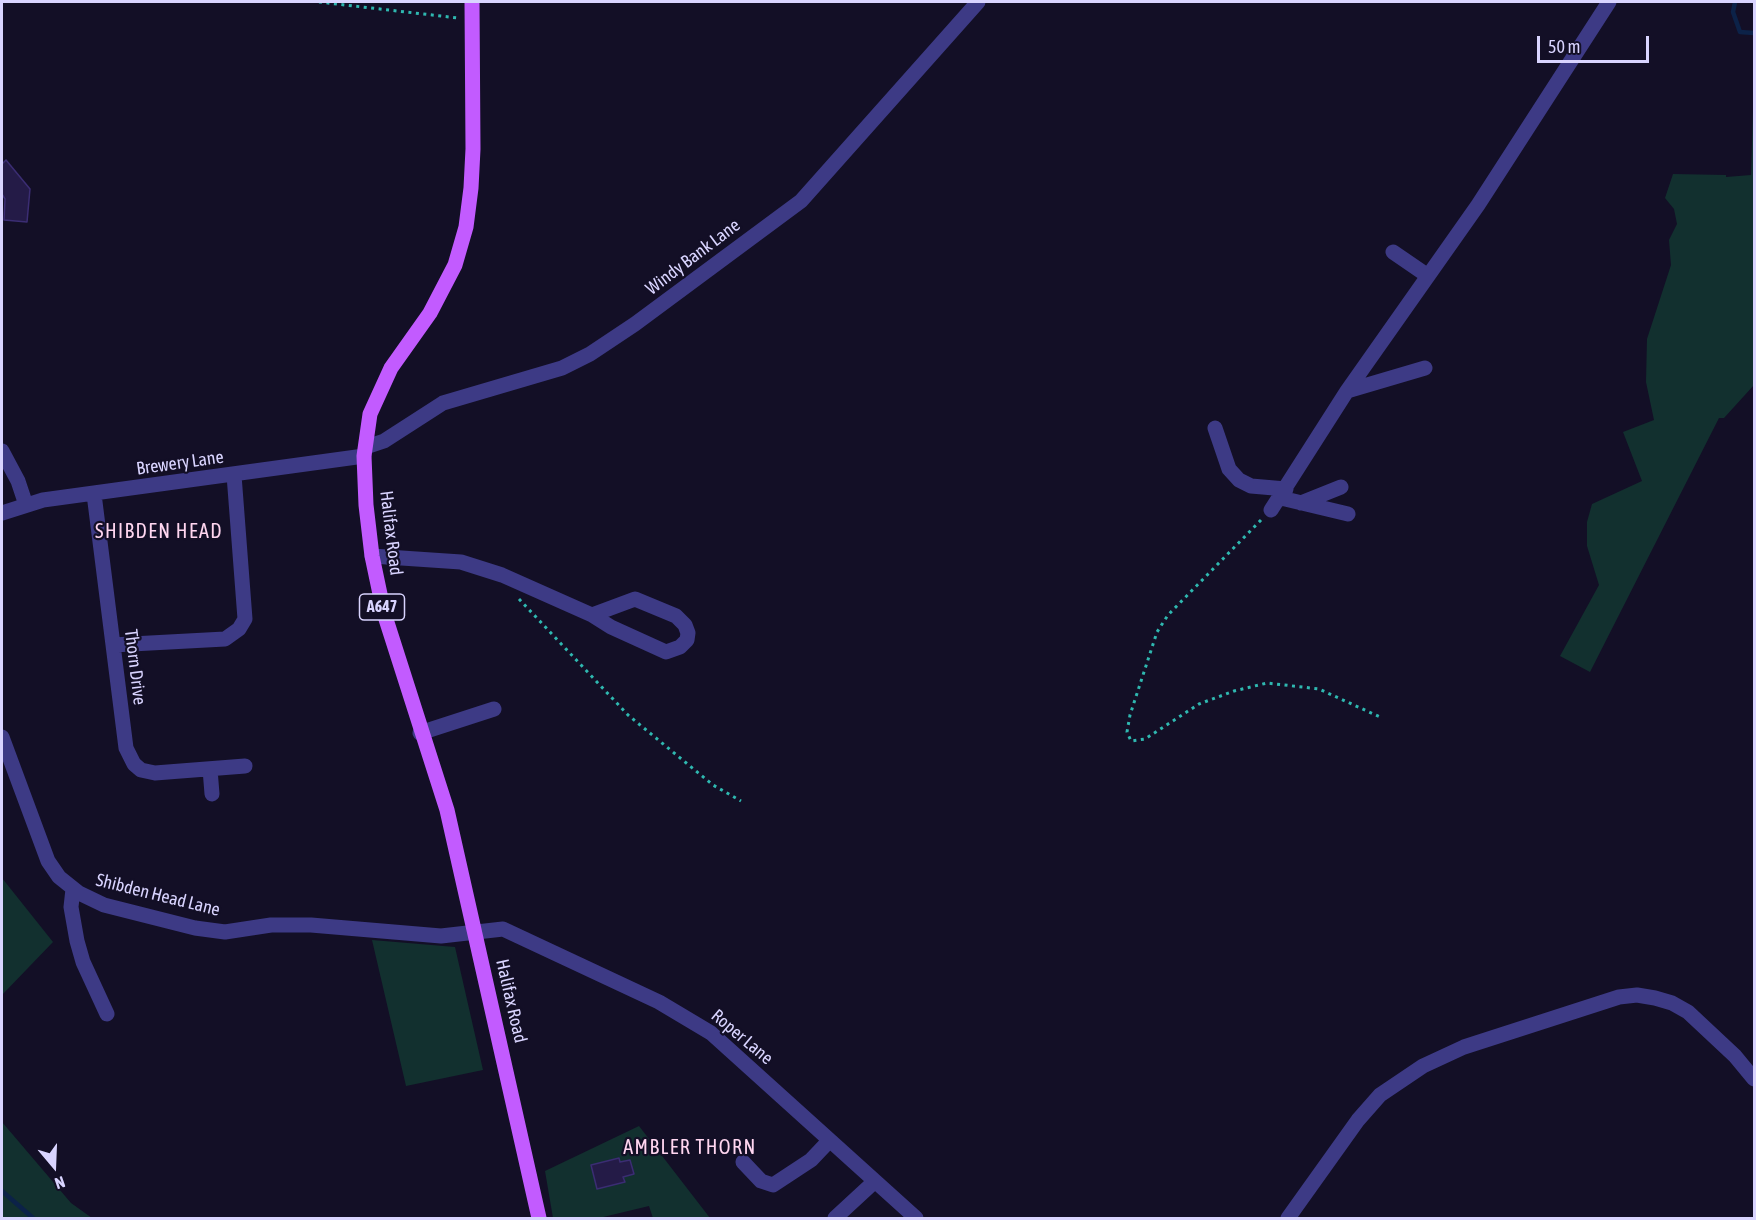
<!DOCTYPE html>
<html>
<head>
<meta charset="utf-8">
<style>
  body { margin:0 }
  #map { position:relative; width:1756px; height:1220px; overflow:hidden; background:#130f26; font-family:"Asap Condensed",sans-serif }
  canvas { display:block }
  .frame { position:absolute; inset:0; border:3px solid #d9d4ff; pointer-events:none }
  .north { position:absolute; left:24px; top:1136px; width:60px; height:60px; -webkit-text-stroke:4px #130f26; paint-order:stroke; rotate:161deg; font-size:16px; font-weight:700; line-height:24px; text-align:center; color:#d9d4ff }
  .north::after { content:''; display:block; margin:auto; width:21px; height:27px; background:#d9d4ff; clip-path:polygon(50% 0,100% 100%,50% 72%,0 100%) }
  .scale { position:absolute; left:1537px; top:36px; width:112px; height:27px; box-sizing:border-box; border:3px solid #d9d4ff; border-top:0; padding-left:8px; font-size:18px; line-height:21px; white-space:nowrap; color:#d9d4ff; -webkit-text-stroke:4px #130f26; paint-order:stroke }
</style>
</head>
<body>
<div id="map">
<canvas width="1756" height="1220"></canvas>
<div class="frame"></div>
<div class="north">N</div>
<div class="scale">50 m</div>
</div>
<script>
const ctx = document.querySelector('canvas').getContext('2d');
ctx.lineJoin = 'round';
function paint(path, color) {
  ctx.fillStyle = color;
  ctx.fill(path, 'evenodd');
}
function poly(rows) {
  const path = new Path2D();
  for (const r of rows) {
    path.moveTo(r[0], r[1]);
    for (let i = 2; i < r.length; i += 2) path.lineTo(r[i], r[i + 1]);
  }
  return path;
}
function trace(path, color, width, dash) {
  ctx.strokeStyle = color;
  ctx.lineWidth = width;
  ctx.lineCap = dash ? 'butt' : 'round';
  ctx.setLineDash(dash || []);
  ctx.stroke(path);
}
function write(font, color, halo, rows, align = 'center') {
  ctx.font = font + ' "Asap Condensed",sans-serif';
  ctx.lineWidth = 4.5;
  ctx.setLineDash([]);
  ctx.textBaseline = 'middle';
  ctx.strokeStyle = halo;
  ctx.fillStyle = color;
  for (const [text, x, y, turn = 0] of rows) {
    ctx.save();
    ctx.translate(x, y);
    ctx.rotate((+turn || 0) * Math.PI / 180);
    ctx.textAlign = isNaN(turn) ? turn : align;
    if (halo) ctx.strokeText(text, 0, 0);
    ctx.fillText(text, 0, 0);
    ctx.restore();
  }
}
paint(poly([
  [1754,76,1754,385,1724,418,1719,418,1590,672,1560,656,1599,585,1587,546,1587,522,1592,504,1642,481,1623,432,1654,420,1646,382,1647,339,1671,265,1669,240,1677,224,1674,209,1665,198,1673,174,1726,175,1726,177,1751,175],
  [2,878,53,942,2,995],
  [372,940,455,947,483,1070,406,1086],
  [2,1122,71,1203,92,1218,2,1218],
  [639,1126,710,1218,653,1218,649,1206,599,1218,553,1218,545,1171],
  [618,1158,620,1162,630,1160,634,1174,623,1177,625,1181,591,1165]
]), '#12302f');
trace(poly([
  [1735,2,1733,12,1740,32,1754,33],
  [2,1191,33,1218]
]), '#0c2248', 4.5);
const building = poly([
  [6,160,30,189,27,222,4,220,5,199,2,194,2,164,6,160],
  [619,1158,620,1162,630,1160,634,1174,623,1177,625,1182,597,1189,591,1165,619,1158]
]);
paint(building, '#241b47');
trace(building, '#3b2d73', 1.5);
trace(poly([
  [319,2,458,18],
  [1261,520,1168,615,1157,632,1130,715,1127,732,1131,741,1145,739,1199,704,1234,691,1267,683,1319,689,1380,717],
  [519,599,628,715,713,785,741,801]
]), '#2fb8b0', 3, [3, 4.5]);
trace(poly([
  [1393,252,1428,276],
  [1347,391,1425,368],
  [1215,428,1229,469,1239,480,1251,486,1286,489],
  [366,447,384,441,443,403,562,368,590,354,635,324,801,201,978,2],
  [2,451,18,481,26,505],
  [94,494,126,748,134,764,141,770,155,773,245,766],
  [1281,498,1348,514],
  [1301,503,1341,487],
  [1271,510,1347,391,1478,205,1609,2],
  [2,513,43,500,364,456],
  [372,556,461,562,502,575,592,615,635,599,676,616,685,625,688,633,687,640,680,647,666,652,611,627,592,615],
  [113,645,225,639,239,629,245,619,234,475],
  [420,733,494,709],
  [2,737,48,861,59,877,79,893,104,905,195,928,225,932,271,925,311,925,441,936,503,929,659,1002,711,1033,916,1218],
  [210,769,212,794],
  [73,889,71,907,77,941,83,962,107,1014],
  [743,1162,761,1181,773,1185,811,1160,829,1141],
  [835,1218,874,1182],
  [1288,1218,1358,1120,1380,1095,1423,1066,1464,1047,1619,997,1637,995,1655,998,1672,1003,1688,1012,1735,1056,1754,1079]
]), '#3d3a85', 15);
trace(poly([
  [472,2,473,149,471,188,466,227,455,265,430,313,391,368,370,414,364,456,366,505,372,556,384,613,447,810,539,1218]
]), '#c25bff', 15);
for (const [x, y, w] of [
  [382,607,45]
]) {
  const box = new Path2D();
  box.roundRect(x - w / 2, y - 13, w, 26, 4.5);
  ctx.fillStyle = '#130f26';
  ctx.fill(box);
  trace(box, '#d9d4ff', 1.5);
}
write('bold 16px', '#d9d4ff', null, [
  ["A647",382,607]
]);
write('18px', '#d9d4ff', '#130f26', [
  ["Windy Bank Lane",693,257,-37],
  ["Brewery Lane",180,463,-8],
  ["Halifax Road",391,533,83],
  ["Thorn Drive",135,667,83],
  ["Shibden Head Lane",158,895,14],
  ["Halifax Road",511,1001,77],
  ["Roper Lane",742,1037,40]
]);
ctx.letterSpacing = '1.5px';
write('20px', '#ffd6f0', '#130f26', [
  ["SHIBDEN HEAD",159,532],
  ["AMBLER THORN",690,1148]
]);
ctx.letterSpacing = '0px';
</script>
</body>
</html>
